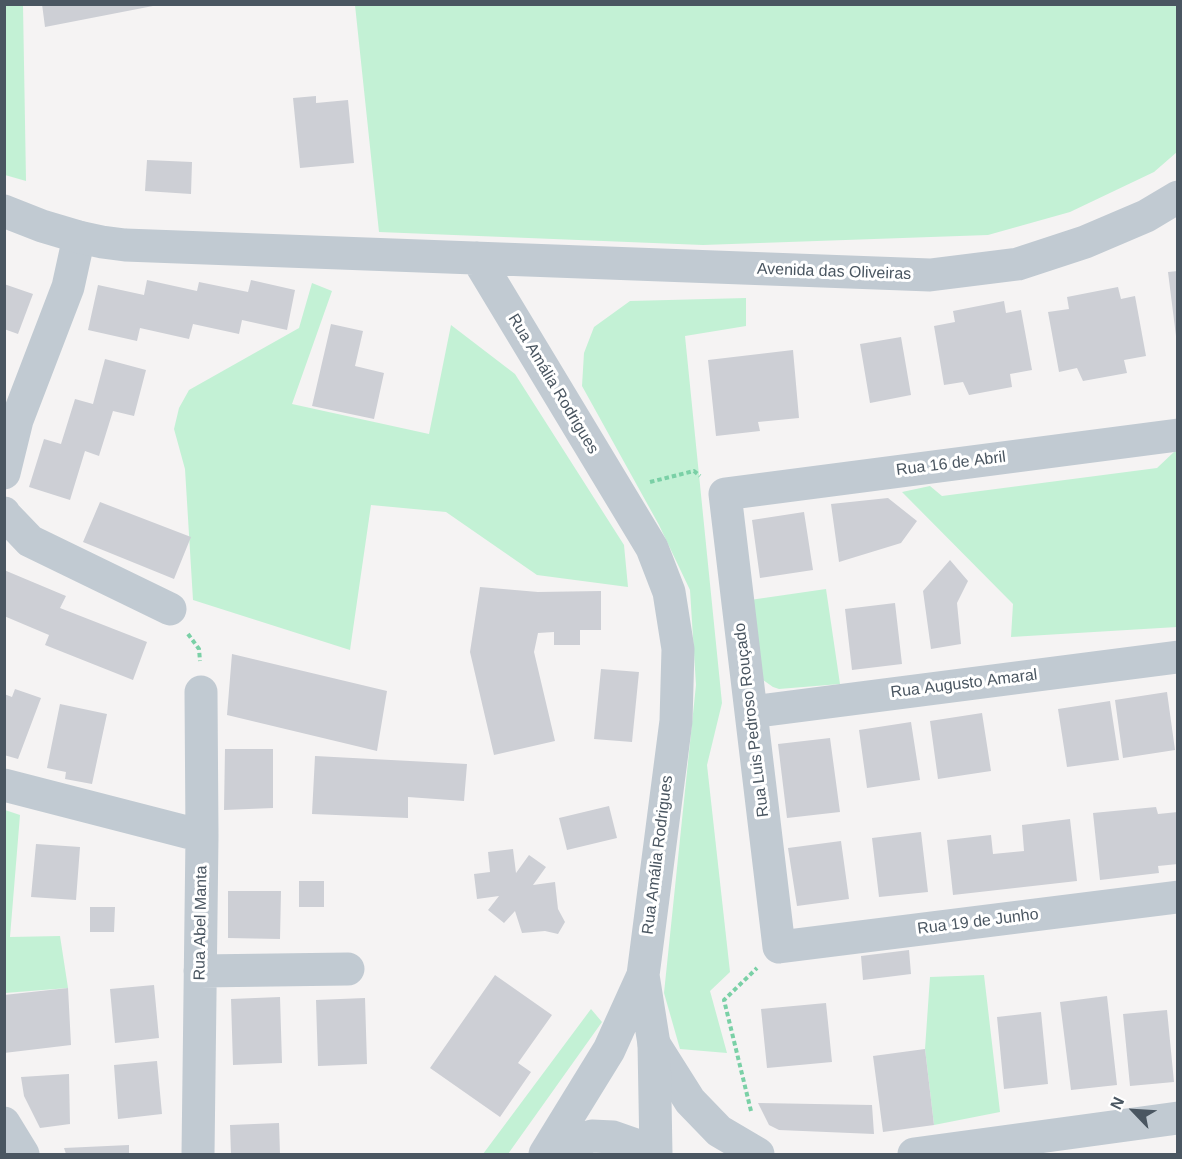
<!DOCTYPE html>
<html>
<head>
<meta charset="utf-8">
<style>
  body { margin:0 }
  #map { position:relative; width:1182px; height:1159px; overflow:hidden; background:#f5f3f3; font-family:Helvetica,sans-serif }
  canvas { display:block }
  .frame { position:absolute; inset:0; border:6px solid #4a5661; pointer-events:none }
  .north { position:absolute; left:1104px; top:1081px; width:60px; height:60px; -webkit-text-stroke:4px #fff; paint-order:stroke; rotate:295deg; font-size:16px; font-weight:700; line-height:24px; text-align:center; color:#4a5661 }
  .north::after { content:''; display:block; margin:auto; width:21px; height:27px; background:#4a5661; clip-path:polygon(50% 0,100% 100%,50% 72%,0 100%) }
</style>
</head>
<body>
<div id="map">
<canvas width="1182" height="1159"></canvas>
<div class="frame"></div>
<div class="north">N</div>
</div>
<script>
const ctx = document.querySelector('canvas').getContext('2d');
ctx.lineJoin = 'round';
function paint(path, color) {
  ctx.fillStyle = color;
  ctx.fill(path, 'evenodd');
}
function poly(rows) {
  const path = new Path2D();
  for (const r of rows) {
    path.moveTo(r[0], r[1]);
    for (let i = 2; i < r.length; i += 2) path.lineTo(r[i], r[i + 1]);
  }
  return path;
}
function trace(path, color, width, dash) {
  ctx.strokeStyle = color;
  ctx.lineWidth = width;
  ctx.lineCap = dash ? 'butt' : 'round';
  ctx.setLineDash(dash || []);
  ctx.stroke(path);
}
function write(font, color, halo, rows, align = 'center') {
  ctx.font = font + ' Helvetica,sans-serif';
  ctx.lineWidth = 6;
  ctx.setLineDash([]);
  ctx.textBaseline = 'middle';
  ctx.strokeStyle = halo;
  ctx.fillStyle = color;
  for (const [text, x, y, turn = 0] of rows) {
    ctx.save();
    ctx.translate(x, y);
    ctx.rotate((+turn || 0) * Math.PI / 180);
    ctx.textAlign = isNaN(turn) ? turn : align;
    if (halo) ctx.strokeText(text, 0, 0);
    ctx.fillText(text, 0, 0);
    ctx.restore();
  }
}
paint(poly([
  [5,4,23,5,26,181,5,175],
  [355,5,1177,5,1177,152,1154,172,1070,212,988,235,703,245,379,232],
  [312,283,332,291,292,404,429,434,451,325,515,374,624,545,628,587,537,575,446,512,371,505,350,650,193,600,185,469,174,429,179,408,189,390,299,328],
  [746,298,746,326,685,336,722,703,707,765,730,972,710,991,727,1053,680,1049,664,993,696,685,690,590,659,525,582,386,584,353,594,327,630,301],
  [1175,451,1177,451,1178,516,1176,519,1178,520,1177,627,1011,637,1013,604,902,492,930,486,942,496,1157,468],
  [826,589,840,684,779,689,773,687,756,675,750,600],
  [5,810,20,815,10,937,60,936,68,988,5,993],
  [984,975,1000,1112,934,1125,925,1049,930,977],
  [591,1009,602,1022,508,1154,483,1154]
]), '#c3f1d5');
paint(poly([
  [42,4,153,4,153,6,45,27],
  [316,96,316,103,348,100,354,163,300,168,293,98],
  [147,160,192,162,191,194,145,191],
  [1178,271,1178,336,1176,336,1168,272],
  [147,280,197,291,199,282,248,292,251,280,295,290,287,330,242,320,239,334,193,324,189,339,140,328,137,341,88,330,98,285,144,295],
  [4,284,33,294,18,334,4,329],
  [1118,287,1121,299,1135,296,1146,356,1124,360,1127,373,1083,381,1077,368,1059,372,1048,312,1069,309,1067,297],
  [1004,301,1006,313,1021,310,1032,370,1010,374,1012,387,969,395,963,382,944,385,934,326,955,322,953,311],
  [331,324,363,331,355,366,384,373,374,419,312,406],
  [901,337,911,395,870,403,860,344],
  [793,350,799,418,758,422,760,431,716,436,708,360],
  [105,359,146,370,134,416,113,411,99,456,85,451,70,500,29,487,44,439,61,444,75,399,93,404],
  [888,498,917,521,901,543,839,562,831,504],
  [100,502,191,537,174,579,83,542],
  [804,512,813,570,760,578,752,520],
  [950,560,968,581,957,603,961,644,931,649,923,591],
  [4,570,66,596,60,608,147,642,133,680,45,645,49,635,4,616],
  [480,587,538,592,601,591,601,630,580,630,580,645,554,645,554,632,538,633,534,652,555,741,494,755,470,652],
  [895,603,902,664,852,670,845,609],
  [232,654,387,691,377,751,227,715],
  [601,669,639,672,632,742,594,739],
  [15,689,41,698,18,759,4,755,4,694,12,697],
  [1167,692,1175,750,1123,758,1115,700],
  [1110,701,1119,760,1067,767,1058,709],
  [60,704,107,714,92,784,65,779,66,772,47,768],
  [982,713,991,771,938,779,930,721],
  [911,722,920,780,867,788,859,730],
  [830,738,840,812,787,818,778,744],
  [225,749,273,749,273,808,224,810],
  [315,756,467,764,464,801,408,797,408,818,312,814],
  [609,806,617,838,567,850,559,818],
  [1156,807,1158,814,1178,812,1178,864,1158,866,1159,873,1100,880,1093,813],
  [1070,819,1077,881,953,895,947,840,991,835,993,854,1024,851,1022,825],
  [921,832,928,892,879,897,872,838],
  [841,841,849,899,797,906,788,848],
  [36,844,80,847,76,900,31,897],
  [513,849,516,873,529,855,546,867,533,885,555,882,558,909,565,922,558,934,545,931,522,933,515,911,504,923,488,910,499,896,477,899,474,874,490,872,488,852],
  [299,881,324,881,324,907,299,907],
  [228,891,281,891,280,939,228,938],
  [90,907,115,907,114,932,90,932],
  [909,950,911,974,863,980,861,956],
  [495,975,552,1015,518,1063,531,1072,500,1117,430,1068],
  [154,985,159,1038,115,1043,110,989],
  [68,988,71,1045,4,1053,4,995],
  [1107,996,1117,1085,1071,1090,1060,1002],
  [280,997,282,1063,233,1065,231,999],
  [365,998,367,1064,318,1066,316,1000],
  [826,1003,832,1062,767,1068,761,1009],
  [1167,1010,1174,1082,1130,1086,1123,1014],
  [1041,1012,1048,1084,1004,1089,997,1017],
  [925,1049,934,1125,883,1132,873,1056],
  [157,1061,162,1114,118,1119,114,1065],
  [69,1074,70,1124,40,1128,24,1096,21,1077],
  [758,1103,872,1105,874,1134,779,1130,769,1125],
  [279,1123,280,1154,231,1154,230,1125],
  [129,1145,129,1154,66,1154,64,1148]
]), '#cdcfd5');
trace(poly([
  [650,482,694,471,700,476],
  [188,634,199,649,200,661],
  [751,1111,724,1000,757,968]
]), '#7ad0a6', 4, [4.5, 3]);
trace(poly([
  [1178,435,725,494,779,947,1178,897],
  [4,473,17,420,68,287,79,237],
  [4,513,5,515,30,541,170,609],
  [751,712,1178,657],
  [4,785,202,836],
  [200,971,348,969],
  [654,1044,690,1101,719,1131,758,1154],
  [4,1123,23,1154],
  [198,1154,202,836,201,692],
  [914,1154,1178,1118]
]), '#c1cad2', 33);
trace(poly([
  [4,211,42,226,79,237,102,242,125,245,930,275,1018,264,1085,242,1146,216,1178,197],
  [477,258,652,548,669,592,678,649,676,721,643,975,654,1044,656,1154],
  [545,1154,609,1050,643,975],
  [547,1154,566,1144,592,1136,613,1137,633,1144,650,1154]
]), '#c1cad2', 33);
write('16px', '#4a5661', '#fff', [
  ["Avenida das Oliveiras",834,272,2],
  ["Rua Amália Rodrigues",553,384,59],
  ["Rua 16 de Abril",951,464,-7],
  ["Rua Augusto Amaral",964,684,-7],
  ["Rua Luis Pedroso Rouçado",752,720,-97],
  ["Rua Amália Rodrigues",658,855,-83],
  ["Rua 19 de Junho",978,922,-7],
  ["Rua Abel Manta",201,923,-89]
]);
</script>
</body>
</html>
